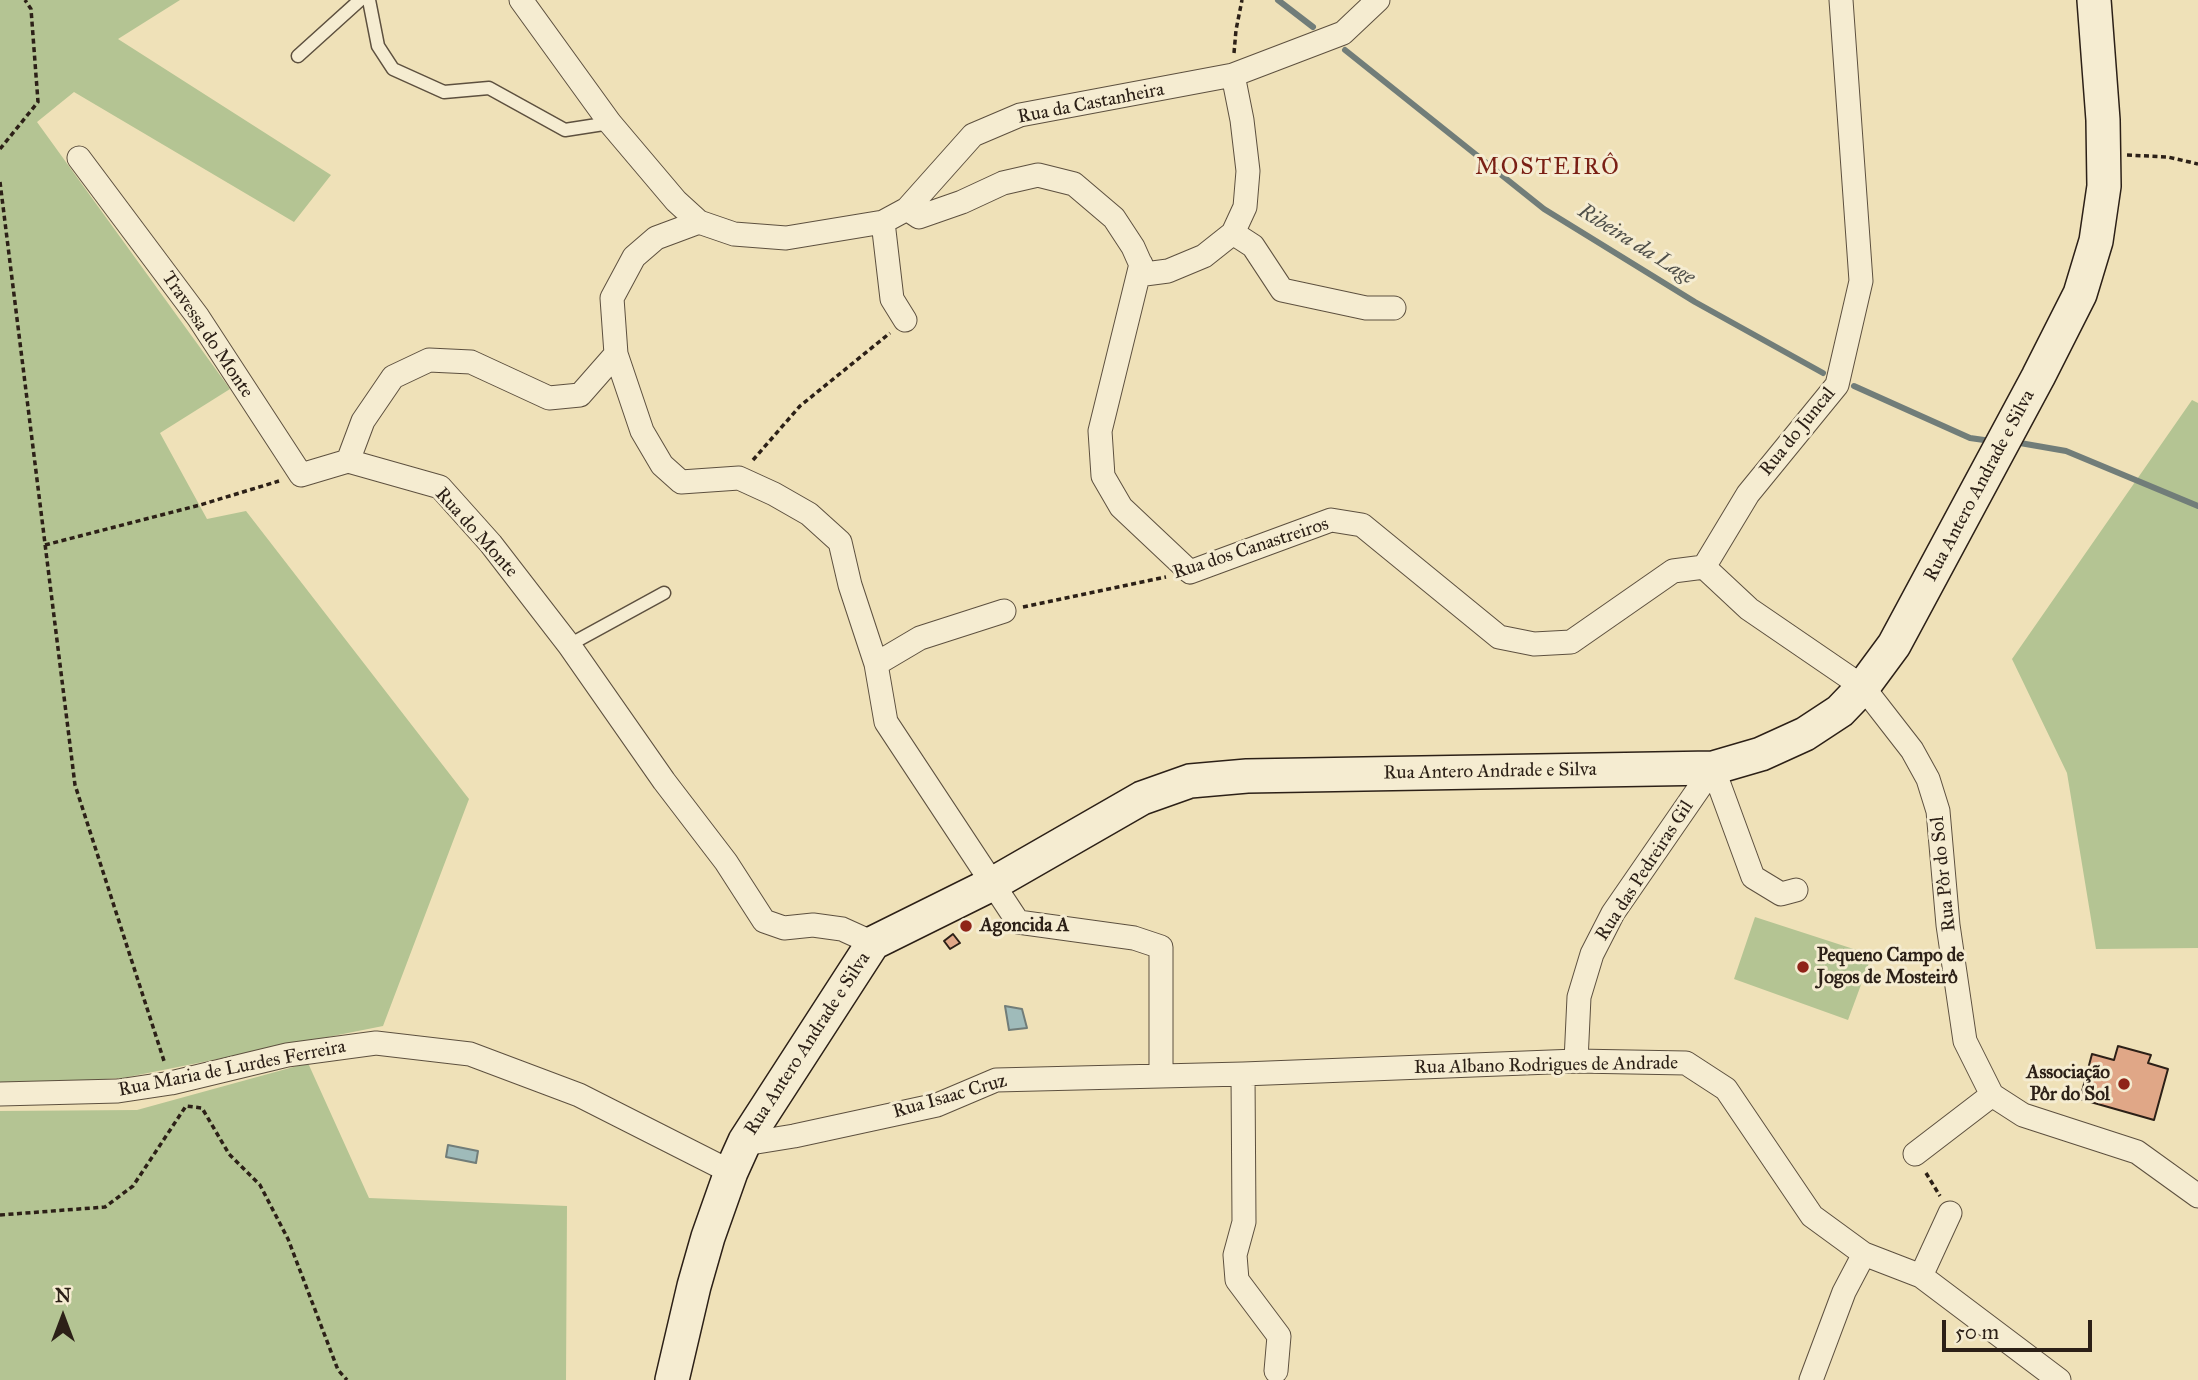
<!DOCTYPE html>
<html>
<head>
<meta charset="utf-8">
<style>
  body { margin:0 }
  #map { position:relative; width:2198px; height:1380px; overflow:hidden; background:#efe1b8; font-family:"IM FELL Great Primer",serif }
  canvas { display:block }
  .north { position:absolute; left:28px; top:1282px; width:70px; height:70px; -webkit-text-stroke:5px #f5ecd1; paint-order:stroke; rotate:0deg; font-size:19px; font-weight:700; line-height:28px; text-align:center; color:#2c2017 }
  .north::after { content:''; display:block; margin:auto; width:24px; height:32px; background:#2c2017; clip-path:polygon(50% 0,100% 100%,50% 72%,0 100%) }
  .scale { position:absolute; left:1942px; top:1320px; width:150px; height:32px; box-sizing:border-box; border:4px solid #2c2017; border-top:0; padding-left:9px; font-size:21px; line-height:24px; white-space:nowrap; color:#2c2017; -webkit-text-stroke:5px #f5ecd1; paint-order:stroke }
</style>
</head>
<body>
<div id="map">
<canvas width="2198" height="1380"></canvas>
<div class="north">N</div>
<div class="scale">50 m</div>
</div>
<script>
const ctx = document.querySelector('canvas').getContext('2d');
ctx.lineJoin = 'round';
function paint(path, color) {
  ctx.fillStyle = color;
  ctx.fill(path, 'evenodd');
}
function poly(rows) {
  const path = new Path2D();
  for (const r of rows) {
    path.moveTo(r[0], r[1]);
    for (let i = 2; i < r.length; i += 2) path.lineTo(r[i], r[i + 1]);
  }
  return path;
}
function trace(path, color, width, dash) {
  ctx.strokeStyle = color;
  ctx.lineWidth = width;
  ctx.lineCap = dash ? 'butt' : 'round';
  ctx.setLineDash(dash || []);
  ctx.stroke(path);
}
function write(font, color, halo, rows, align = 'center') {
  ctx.font = font + ' "IM FELL Great Primer",serif';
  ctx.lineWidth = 6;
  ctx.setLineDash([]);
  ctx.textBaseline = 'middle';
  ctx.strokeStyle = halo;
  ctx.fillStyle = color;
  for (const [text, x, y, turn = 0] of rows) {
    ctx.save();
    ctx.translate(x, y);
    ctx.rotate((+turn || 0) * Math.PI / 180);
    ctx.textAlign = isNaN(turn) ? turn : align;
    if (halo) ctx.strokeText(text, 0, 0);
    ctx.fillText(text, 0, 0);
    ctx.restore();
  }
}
paint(poly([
  [0,0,180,0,118,39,331,175,294,222,74,92,37,122,230,389,160,433,207,519,246,511,469,799,383,1026,123,1078,0,1085],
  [2192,400,2198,403,2198,948,2096,949,2067,773,2012,659],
  [1755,917,1872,955,1848,1020,1734,979],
  [308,1063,369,1198,567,1206,566,1380,0,1380,0,1111,137,1110]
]), '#b4c493');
const water = poly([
  [1005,1006,1022,1009,1027,1028,1009,1030,1005,1006],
  [448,1145,478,1151,476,1163,446,1157,448,1145]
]);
paint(water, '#9fbbba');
trace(water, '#717d79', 2);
trace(poly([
  [1278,0,1313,27],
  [1345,50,1544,209,1695,302,1823,373],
  [1854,386,1970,438,1991,441],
  [2020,443,2066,451,2198,506]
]), '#717d79', 6);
const building = poly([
  [953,934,960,943,950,949,944,941,953,934],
  [2118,1046,2151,1055,2148,1063,2168,1069,2154,1120,2080,1099,2092,1054,2114,1060,2118,1046]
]);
paint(building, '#e0a787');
trace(building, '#2c2017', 2);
const lane = poly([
  [369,0,378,46,393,69,444,92,489,88,565,130,610,123],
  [298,56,360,0],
  [569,645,664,593]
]);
const street = poly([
  [521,0,610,123,676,201,699,222,734,234,786,238,883,222,907,209,973,135,1020,115,1233,75,1343,33,1378,0],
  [79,158,198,317,301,475,348,461],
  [907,209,919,217,962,202,1003,183,1038,175,1074,184,1114,218,1133,247,1145,274,1168,271,1204,256,1233,233,1245,207,1248,171,1242,120,1233,75],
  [883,222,892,299,905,320],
  [1233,233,1253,246,1282,290,1366,308,1394,308],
  [1141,264,1100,431,1103,476,1121,507,1190,572,1331,520,1362,525,1499,637,1534,644,1571,642,1673,571,1704,567],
  [616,354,642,431,662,465,681,482,739,478,774,494,809,514,840,542,850,585,876,664,886,722,1018,922,1134,938,1161,947,1161,1074],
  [348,461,440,487,491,544,569,645,664,781,726,862,764,921,784,928,813,925,842,929,873,943],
  [348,461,363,421,393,377,429,360,471,362,549,398,580,395,616,354,612,298,634,257,656,238,699,222],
  [1704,567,1749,609,1863,687,1912,750,1928,779,1938,811,1948,925,1965,1041,1992,1095,2023,1115,2137,1152,2198,1196],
  [1704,567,1748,494,1837,385,1861,281,1841,0],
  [876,664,920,638,1004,611],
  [1713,768,1753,877,1781,894,1796,890],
  [1576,1061,1579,997,1592,954,1613,913,1713,768],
  [1243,1074,1244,1222,1235,1255,1237,1280,1279,1336,1276,1371],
  [0,1094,118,1091,171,1083,287,1055,376,1043,470,1054,579,1095,731,1172],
  [745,1141,757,1142,794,1136,937,1105,996,1080,1243,1074,1576,1061,1686,1063,1726,1089,1812,1216,1864,1254,1921,1276,2059,1380],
  [1915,1154,1992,1095],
  [1921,1276,1950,1213],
  [1811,1380,1844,1292,1864,1254]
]);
const secondary = poly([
  [672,1380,694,1286,708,1237,731,1172,745,1141,873,943,994,883,1142,798,1190,781,1247,776,1713,768,1761,754,1805,734,1840,711,1863,687,1894,645,2038,377,2080,294,2096,241,2104,186,2103,120,2094,0]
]);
trace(lane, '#5d503f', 15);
trace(street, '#5d503f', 25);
trace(secondary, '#2c2017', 36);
trace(poly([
  [1234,53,1236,30,1242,0],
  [0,149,38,102,31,9,25,0],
  [2127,155,2168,157,2198,164],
  [0,182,75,785,165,1064],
  [753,460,800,406,890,333],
  [45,545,200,505,279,481],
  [1023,607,1166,577],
  [1926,1173,1940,1196],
  [0,1215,105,1207,133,1186,186,1106,202,1108,229,1154,260,1185,288,1239,338,1370,347,1380]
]), '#2c2017', 3.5, [5, 3.5]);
trace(lane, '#f5ecd1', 12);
trace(street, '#f5ecd1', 23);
trace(secondary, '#f5ecd1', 33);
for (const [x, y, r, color] of [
  [966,926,7,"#8f2418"],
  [1803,967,7,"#8f2418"],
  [2124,1084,7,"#8f2418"]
]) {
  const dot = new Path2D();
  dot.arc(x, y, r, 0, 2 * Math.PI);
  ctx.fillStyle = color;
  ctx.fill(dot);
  trace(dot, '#f5ecd1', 2.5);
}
write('19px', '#2c2017', '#f5ecd1', [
  ["Rua da Castanheira",1091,104,-11],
  ["Travessa do Monte",207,335,56],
  ["Rua do Juncal",1798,432,-51],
  ["Rua Antero Andrade e Silva",1980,486,-62],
  ["Rua do Monte",476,533,48],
  ["Rua dos Canastreiros",1251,549,-18],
  ["Rua Antero Andrade e Silva",1490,772,-1],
  ["Rua das Pedreiras Gil",1645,871,-57],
  ["Rua Pôr do Sol",1944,874,-96],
  ["Rua Antero Andrade e Silva",808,1044,-57],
  ["Rua Albano Rodrigues de Andrade",1546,1066,-1],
  ["Rua Maria de Lurdes Ferreira",232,1069,-11],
  ["Rua Isaac Cruz",950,1097,-16]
]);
write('bold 19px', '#2c2017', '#f5ecd1', [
  ["Agoncida A",980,926],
  ["Pequeno Campo de",1817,956],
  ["Jogos de Mosteirô",1817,978],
  ["Associação",2110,1073,"right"],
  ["Pôr do Sol",2110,1095,"right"]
], 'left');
write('italic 21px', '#4e4e48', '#f5ecd1', [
  ["Ribeira da Lage",1636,245,32]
]);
ctx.letterSpacing = '2px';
write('23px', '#7a1f14', '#f5ecd1', [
  ["MOSTEIRÔ",1548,168]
]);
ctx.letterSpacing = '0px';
</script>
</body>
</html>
